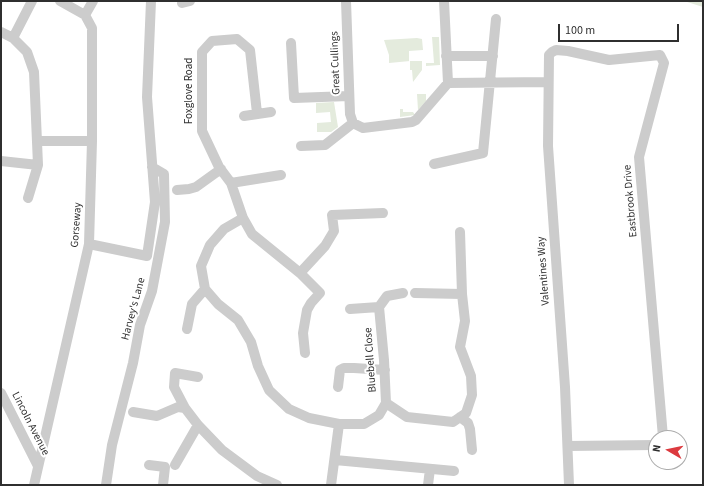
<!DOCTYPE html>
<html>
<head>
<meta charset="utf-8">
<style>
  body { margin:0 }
  #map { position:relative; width:704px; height:486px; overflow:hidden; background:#fff; font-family:"Source Sans 3",sans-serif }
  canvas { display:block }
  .frame { position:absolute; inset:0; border:2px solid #2f2f2f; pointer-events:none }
  .north { position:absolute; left:648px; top:430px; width:40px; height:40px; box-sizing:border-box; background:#fff; border:1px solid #acacac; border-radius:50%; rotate:279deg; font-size:11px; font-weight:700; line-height:16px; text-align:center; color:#2f2f2f }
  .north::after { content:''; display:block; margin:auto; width:14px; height:18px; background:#dc3a3f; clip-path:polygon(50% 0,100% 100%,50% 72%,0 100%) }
  .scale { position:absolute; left:558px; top:24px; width:121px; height:18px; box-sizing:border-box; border:2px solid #2f2f2f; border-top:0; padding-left:5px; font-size:12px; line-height:14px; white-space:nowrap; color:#2f2f2f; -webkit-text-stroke:3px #fff; paint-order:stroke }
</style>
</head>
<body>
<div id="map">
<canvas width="704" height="486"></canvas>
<div class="frame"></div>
<div class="north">N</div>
<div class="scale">100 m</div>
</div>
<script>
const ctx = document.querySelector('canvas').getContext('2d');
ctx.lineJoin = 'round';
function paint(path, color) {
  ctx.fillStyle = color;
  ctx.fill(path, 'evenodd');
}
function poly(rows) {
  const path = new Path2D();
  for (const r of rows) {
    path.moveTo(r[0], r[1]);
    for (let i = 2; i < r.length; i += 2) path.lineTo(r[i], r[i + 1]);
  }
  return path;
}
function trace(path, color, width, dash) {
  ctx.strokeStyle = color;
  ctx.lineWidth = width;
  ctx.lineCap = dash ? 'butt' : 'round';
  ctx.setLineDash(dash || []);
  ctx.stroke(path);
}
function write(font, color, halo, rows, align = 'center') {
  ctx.font = font + ' "Source Sans 3",sans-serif';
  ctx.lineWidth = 4;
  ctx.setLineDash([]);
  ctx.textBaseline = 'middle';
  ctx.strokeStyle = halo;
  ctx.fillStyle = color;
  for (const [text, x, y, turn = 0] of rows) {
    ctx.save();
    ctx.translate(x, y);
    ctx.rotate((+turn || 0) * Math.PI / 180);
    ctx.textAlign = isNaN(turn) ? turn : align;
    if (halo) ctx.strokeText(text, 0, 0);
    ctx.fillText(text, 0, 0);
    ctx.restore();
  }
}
paint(poly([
  [684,1,703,1,703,7],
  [432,37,439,37,440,65,426,66,426,63,434,63],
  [417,38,422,39,423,50,409,51,409,61,422,61,422,70,413,82,412,70,410,70,410,61,389,63,389,55,384,40],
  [417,94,426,94,426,101,418,110],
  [334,102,338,127,331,132,317,132,317,123,331,122,330,112,316,113,316,103],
  [400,109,403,109,403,112,413,112,415,115,400,117]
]), '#e4ebdd');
trace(poly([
  [346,1,350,114,353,123,363,128,412,122,416,120,448,83,444,1],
  [182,3,190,1],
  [85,15,93,1],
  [1,32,13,38,27,52,34,72,38,165,28,198],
  [13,38,32,1],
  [291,43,294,98,349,96],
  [446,56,493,56],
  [448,83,548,82],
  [257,113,250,50,237,39,212,41,202,52,202,131,219,167,231,183,243,218,252,234,300,273,320,293,311,303,307,310,303,333,305,353],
  [244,116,271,112],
  [37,141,92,141],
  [301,146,325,145,353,123],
  [1,161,38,165],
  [434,164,483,153,496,19],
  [231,183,281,175],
  [177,190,189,189,196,187,221,169],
  [243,218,224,229,210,245,201,266,205,289,218,304,238,320,251,342,258,366,269,390,289,409,309,418,339,424,364,424,379,415,386,403,384,360,379,307,387,296,403,293],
  [89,244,147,256,155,202,147,97,151,1],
  [300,273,325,246,334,231,332,215,383,213],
  [415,293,462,294],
  [350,309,379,307],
  [187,329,192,304,205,289],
  [198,377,175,373,174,387,185,408,198,425,222,450,257,476,277,485],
  [338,387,340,370,344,368,354,368,385,370],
  [1,393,38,466],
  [386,403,407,417,453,422,466,413,472,395,471,376,460,347,465,321,462,294,460,232],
  [133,412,157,416,178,407,185,408],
  [460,417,468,423,470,429,472,450],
  [568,446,656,445],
  [335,460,454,471],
  [149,465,165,467,163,485],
  [175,465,198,425],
  [34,485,89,244,92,141,92,28,85,15,60,1],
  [106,485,112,445,133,363,140,325,152,291,165,222,164,174,152,167],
  [331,485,339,424],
  [428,485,430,469],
  [569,485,565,387,548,146,549,55,552,52,556,50,568,51,609,60,660,55,664,63,639,157,663,437,662,438]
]), '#ccc', 10);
write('11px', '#2f2f2f', '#fff', [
  ["Great Cullings",336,63,-92],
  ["Foxglove Road",190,91,-90],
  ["Eastbrook Drive",631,201,-95],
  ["Gorseway",77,225,-86],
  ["Valentines Way",544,271,-94],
  ["Harvey's Lane",134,309,-75],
  ["Bluebell Close",371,360,-94],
  ["Lincoln Avenue",30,424,63]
]);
</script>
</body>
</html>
